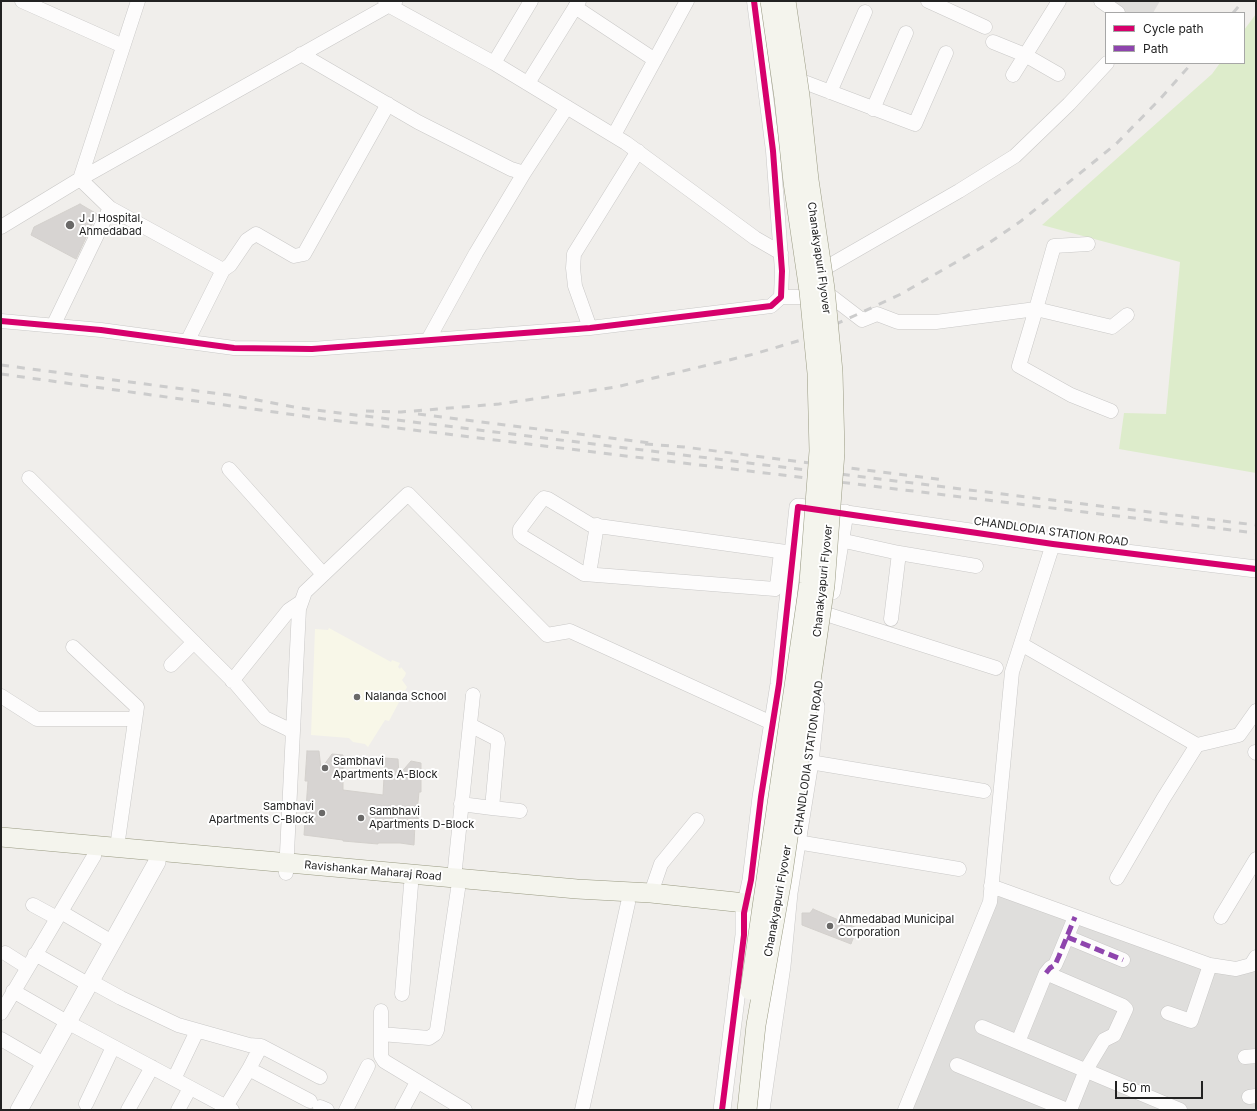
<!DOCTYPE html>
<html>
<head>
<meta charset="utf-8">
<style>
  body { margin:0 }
  #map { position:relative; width:1257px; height:1111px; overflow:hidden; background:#f0eeeb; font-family:Inter,sans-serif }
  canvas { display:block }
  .frame { position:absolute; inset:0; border:2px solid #222; pointer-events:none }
  .legend { position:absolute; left:1105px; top:12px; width:140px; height:52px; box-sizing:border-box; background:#fff; border:1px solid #a7a7a7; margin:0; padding:5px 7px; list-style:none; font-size:12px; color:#222 }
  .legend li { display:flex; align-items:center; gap:8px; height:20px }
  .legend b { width:20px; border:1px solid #a7a7a7 }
  .scale { position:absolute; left:1115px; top:1081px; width:88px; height:18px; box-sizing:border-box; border:2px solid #222; border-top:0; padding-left:5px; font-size:12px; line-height:14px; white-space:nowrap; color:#222; -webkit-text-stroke:3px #fff; paint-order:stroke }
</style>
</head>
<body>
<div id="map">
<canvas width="1257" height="1111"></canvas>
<div class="frame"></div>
<ul class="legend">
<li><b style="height:5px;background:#d6006c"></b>Cycle path</li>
<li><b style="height:5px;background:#8e44ad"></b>Path</li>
</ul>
<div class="scale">50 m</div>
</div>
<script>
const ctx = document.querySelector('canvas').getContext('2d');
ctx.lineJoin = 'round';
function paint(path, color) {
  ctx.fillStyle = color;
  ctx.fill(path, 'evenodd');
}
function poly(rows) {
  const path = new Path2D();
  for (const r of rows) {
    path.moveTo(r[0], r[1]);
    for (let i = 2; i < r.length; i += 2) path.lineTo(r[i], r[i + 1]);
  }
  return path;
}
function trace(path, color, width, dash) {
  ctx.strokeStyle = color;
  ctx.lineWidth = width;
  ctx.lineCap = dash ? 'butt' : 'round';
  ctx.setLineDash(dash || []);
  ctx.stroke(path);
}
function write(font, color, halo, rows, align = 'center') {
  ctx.font = font + ' Inter,sans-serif';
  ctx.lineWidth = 4;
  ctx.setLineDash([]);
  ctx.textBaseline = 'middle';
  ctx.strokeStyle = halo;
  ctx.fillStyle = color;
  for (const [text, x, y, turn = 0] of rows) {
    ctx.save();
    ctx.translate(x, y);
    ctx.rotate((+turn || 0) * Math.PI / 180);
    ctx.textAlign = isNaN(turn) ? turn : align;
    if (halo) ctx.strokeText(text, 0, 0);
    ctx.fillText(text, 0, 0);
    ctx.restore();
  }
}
paint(poly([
  [1104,1,1160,1,1153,13,1123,13],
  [994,890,1203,967,1256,961,1256,1110,911,1110]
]), '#dfdedc');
paint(poly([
  [329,628,391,662,392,660,400,663,398,667,400,669,401,667,406,673,405,676,402,680,407,687,389,721,385,720,368,747,365,744,353,742,349,738,311,735,315,629,328,630]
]), '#f8f7e8');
paint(poly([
  [1256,14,1256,473,1119,449,1124,413,1166,414,1180,262,1042,225,1212,74,1220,63,1244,63,1244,30]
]), '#ddeccb');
const building = poly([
  [80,204,97,214,76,259,31,235,34,227,80,204],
  [307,751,319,751,321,769,332,754,343,755,343,790,383,795,385,758,398,759,399,775,411,761,421,763,421,792,419,792,417,812,419,823,415,823,414,845,400,843,378,843,378,844,343,841,343,840,304,835,308,781,305,781,307,751],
  [813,909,857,928,851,944,802,925,802,913,810,913,813,909]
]);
paint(building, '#d7d4d2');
trace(building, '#d3d0cc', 1);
const minor = poly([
  [22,1,123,46],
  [385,1,388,5,494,63,626,143,755,238,781,253],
  [928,1,985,27],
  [1101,1,1118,13],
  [575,7,655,60],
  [993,42,1025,55,1058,74],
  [301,54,418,122,511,169,524,173,567,107],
  [494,63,531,1],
  [1013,75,1059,1],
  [804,82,915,124,946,53],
  [528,83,579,1],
  [830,92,865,12],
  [873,109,906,33],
  [614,135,687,1],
  [110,208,223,270,230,265,247,240,256,234,294,256,304,254,388,104],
  [1,227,80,179,395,2],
  [827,267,959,191,1015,156,1069,104,1107,63],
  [781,297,819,297],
  [832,297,862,320,877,314,898,322,936,322,1036,309,1054,246,1088,244],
  [1,321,101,330,234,348,312,349,590,328,771,306,781,297,782,271,773,151,754,1],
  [53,326,110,208,80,179,138,1],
  [590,328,575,286,573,268,574,254,638,151],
  [428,340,476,253,524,173],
  [187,342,223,270],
  [1111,411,1071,395,1019,366,1036,309,1112,327,1127,315],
  [229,469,323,574],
  [29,478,236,684,265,718,290,730,292,733],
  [840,540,899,553],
  [781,552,777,586,775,589,584,574,523,537,520,534,520,529,541,501,544,498,548,499,591,525,793,553],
  [589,574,597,525],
  [829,615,996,668],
  [891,619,899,553,976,566],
  [1021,644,1197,745,1239,735,1256,711],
  [73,647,137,707,117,847],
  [171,665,194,642],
  [232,681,289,610,301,602],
  [1,696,37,719,135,719],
  [1255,752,1256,753],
  [810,762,984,791],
  [461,804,492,808,498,743,497,739,470,725],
  [492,808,520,811],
  [797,842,959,869],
  [286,873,299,609,305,592,408,494,547,635,570,631,774,724],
  [454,878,473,695],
  [1117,878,1163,799,1197,745],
  [991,886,1210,965],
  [651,893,661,864,697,820],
  [33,905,57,918],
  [61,912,112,942],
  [1221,917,1256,859],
  [1067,937,1123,960],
  [5,953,27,967],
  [35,954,88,984],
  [1046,973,1123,1006,1126,1009,1114,1035,1104,1040,1086,1070,1070,1110],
  [90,981,121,998,178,1025,249,1045,261,1046],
  [13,991,67,1022,232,1110],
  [402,994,411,885],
  [381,1011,381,1056,384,1061,465,1110],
  [1,1013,94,856],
  [1168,1013,1191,1021,1210,965,1236,969,1251,965,1256,957],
  [982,1027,1180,1110],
  [381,1034,429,1038,435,1034,437,1030,458,889],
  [1,1039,44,1064],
  [1018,1042,1046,973,1050,968,1055,965,1059,956,1075,917],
  [1245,1057,1256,1056],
  [957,1065,1067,1110],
  [249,1069,261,1046,320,1077],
  [174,1079,197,1031],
  [1249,1097,1256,1096],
  [86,1104,113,1047],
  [320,1107,327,1110],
  [128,1110,152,1067],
  [178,1110,190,1088],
  [224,1110,249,1069,310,1101],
  [346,1110,368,1066],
  [402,1110,417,1082],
  [582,1110,628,903],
  [905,1110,990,902,1012,672,1053,544]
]);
const tertiary = poly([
  [832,591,845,513],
  [19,1110,157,862,158,851],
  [722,1110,744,935,744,913,751,880,761,797,779,684,798,507,1053,544,1256,569],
  [761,1110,782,966,789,893,810,762,816,706]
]);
const secondary = poly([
  [1,837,577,889,651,893,745,903]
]);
trace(minor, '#c9c8c7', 15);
trace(tertiary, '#c9c8c7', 18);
trace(secondary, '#999a82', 20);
trace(minor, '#fdfcfc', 14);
trace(tertiary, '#fdfcfc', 17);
trace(secondary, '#f4f4ed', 19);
trace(poly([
  [1233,13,1243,1],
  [1,365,236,396,299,408,1256,525],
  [1,374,332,420,1256,533],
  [366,411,401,412,499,404,616,387,754,354,801,340,856,315,901,294,986,245,1021,221,1116,144,1161,98,1192,63],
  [418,414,650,443],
  [645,444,684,447,945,480]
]), '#ccc', 3, [8, 8]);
const secondaryBridge = poly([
  [750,990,809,583,819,451,817,373,809,291,793,182,784,98,770,1],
  [747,1110,756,1025,782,879,825,585,835,452,833,372,825,289,809,180,800,96,786,1]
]);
trace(secondaryBridge, '#999a82', 20, []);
trace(secondaryBridge, '#f4f4ed', 19);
trace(poly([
  [1067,937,1123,960],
  [1046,973,1050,968,1055,965,1059,956,1075,917]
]), '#8e44ad', 5, [10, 5]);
trace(poly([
  [1,321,101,330,234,348,312,349,590,328,771,306,781,297,782,271,773,151,754,1],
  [722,1110,744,935,744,913,751,880,761,797,779,684,798,507,1053,544,1256,569]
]), '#d6006c', 6);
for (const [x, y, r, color] of [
  [70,225,5,"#6a6968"],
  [357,697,4,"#6a6968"],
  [325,768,4,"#6a6968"],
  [322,813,4,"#6a6968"],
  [361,818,4,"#6a6968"],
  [830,926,4,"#6a6968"]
]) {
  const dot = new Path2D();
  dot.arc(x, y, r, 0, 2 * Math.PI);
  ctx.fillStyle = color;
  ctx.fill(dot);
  trace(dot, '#fff', 1.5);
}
write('11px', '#222', '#fff', [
  ["J J Hospital,",79,219],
  ["Ahmedabad",79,232],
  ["Nalanda School",365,697],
  ["Sambhavi",333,762],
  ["Apartments A-Block",333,775],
  ["Sambhavi",314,807,"right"],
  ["Apartments C-Block",314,820,"right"],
  ["Sambhavi",369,812],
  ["Apartments D-Block",369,825],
  ["Ahmedabad Municipal",838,920],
  ["Corporation",838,933]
], 'left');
write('11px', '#222', '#fff', [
  ["Chanakyapuri Flyover",819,258,82],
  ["CHANDLODIA STATION ROAD",1051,532,8],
  ["Chanakyapuri Flyover",823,581,-84],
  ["CHANDLODIA STATION ROAD",809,758,-82],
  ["Ravishankar Maharaj Road",373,871,5],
  ["Chanakyapuri Flyover",778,901,-80]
]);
</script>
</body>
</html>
